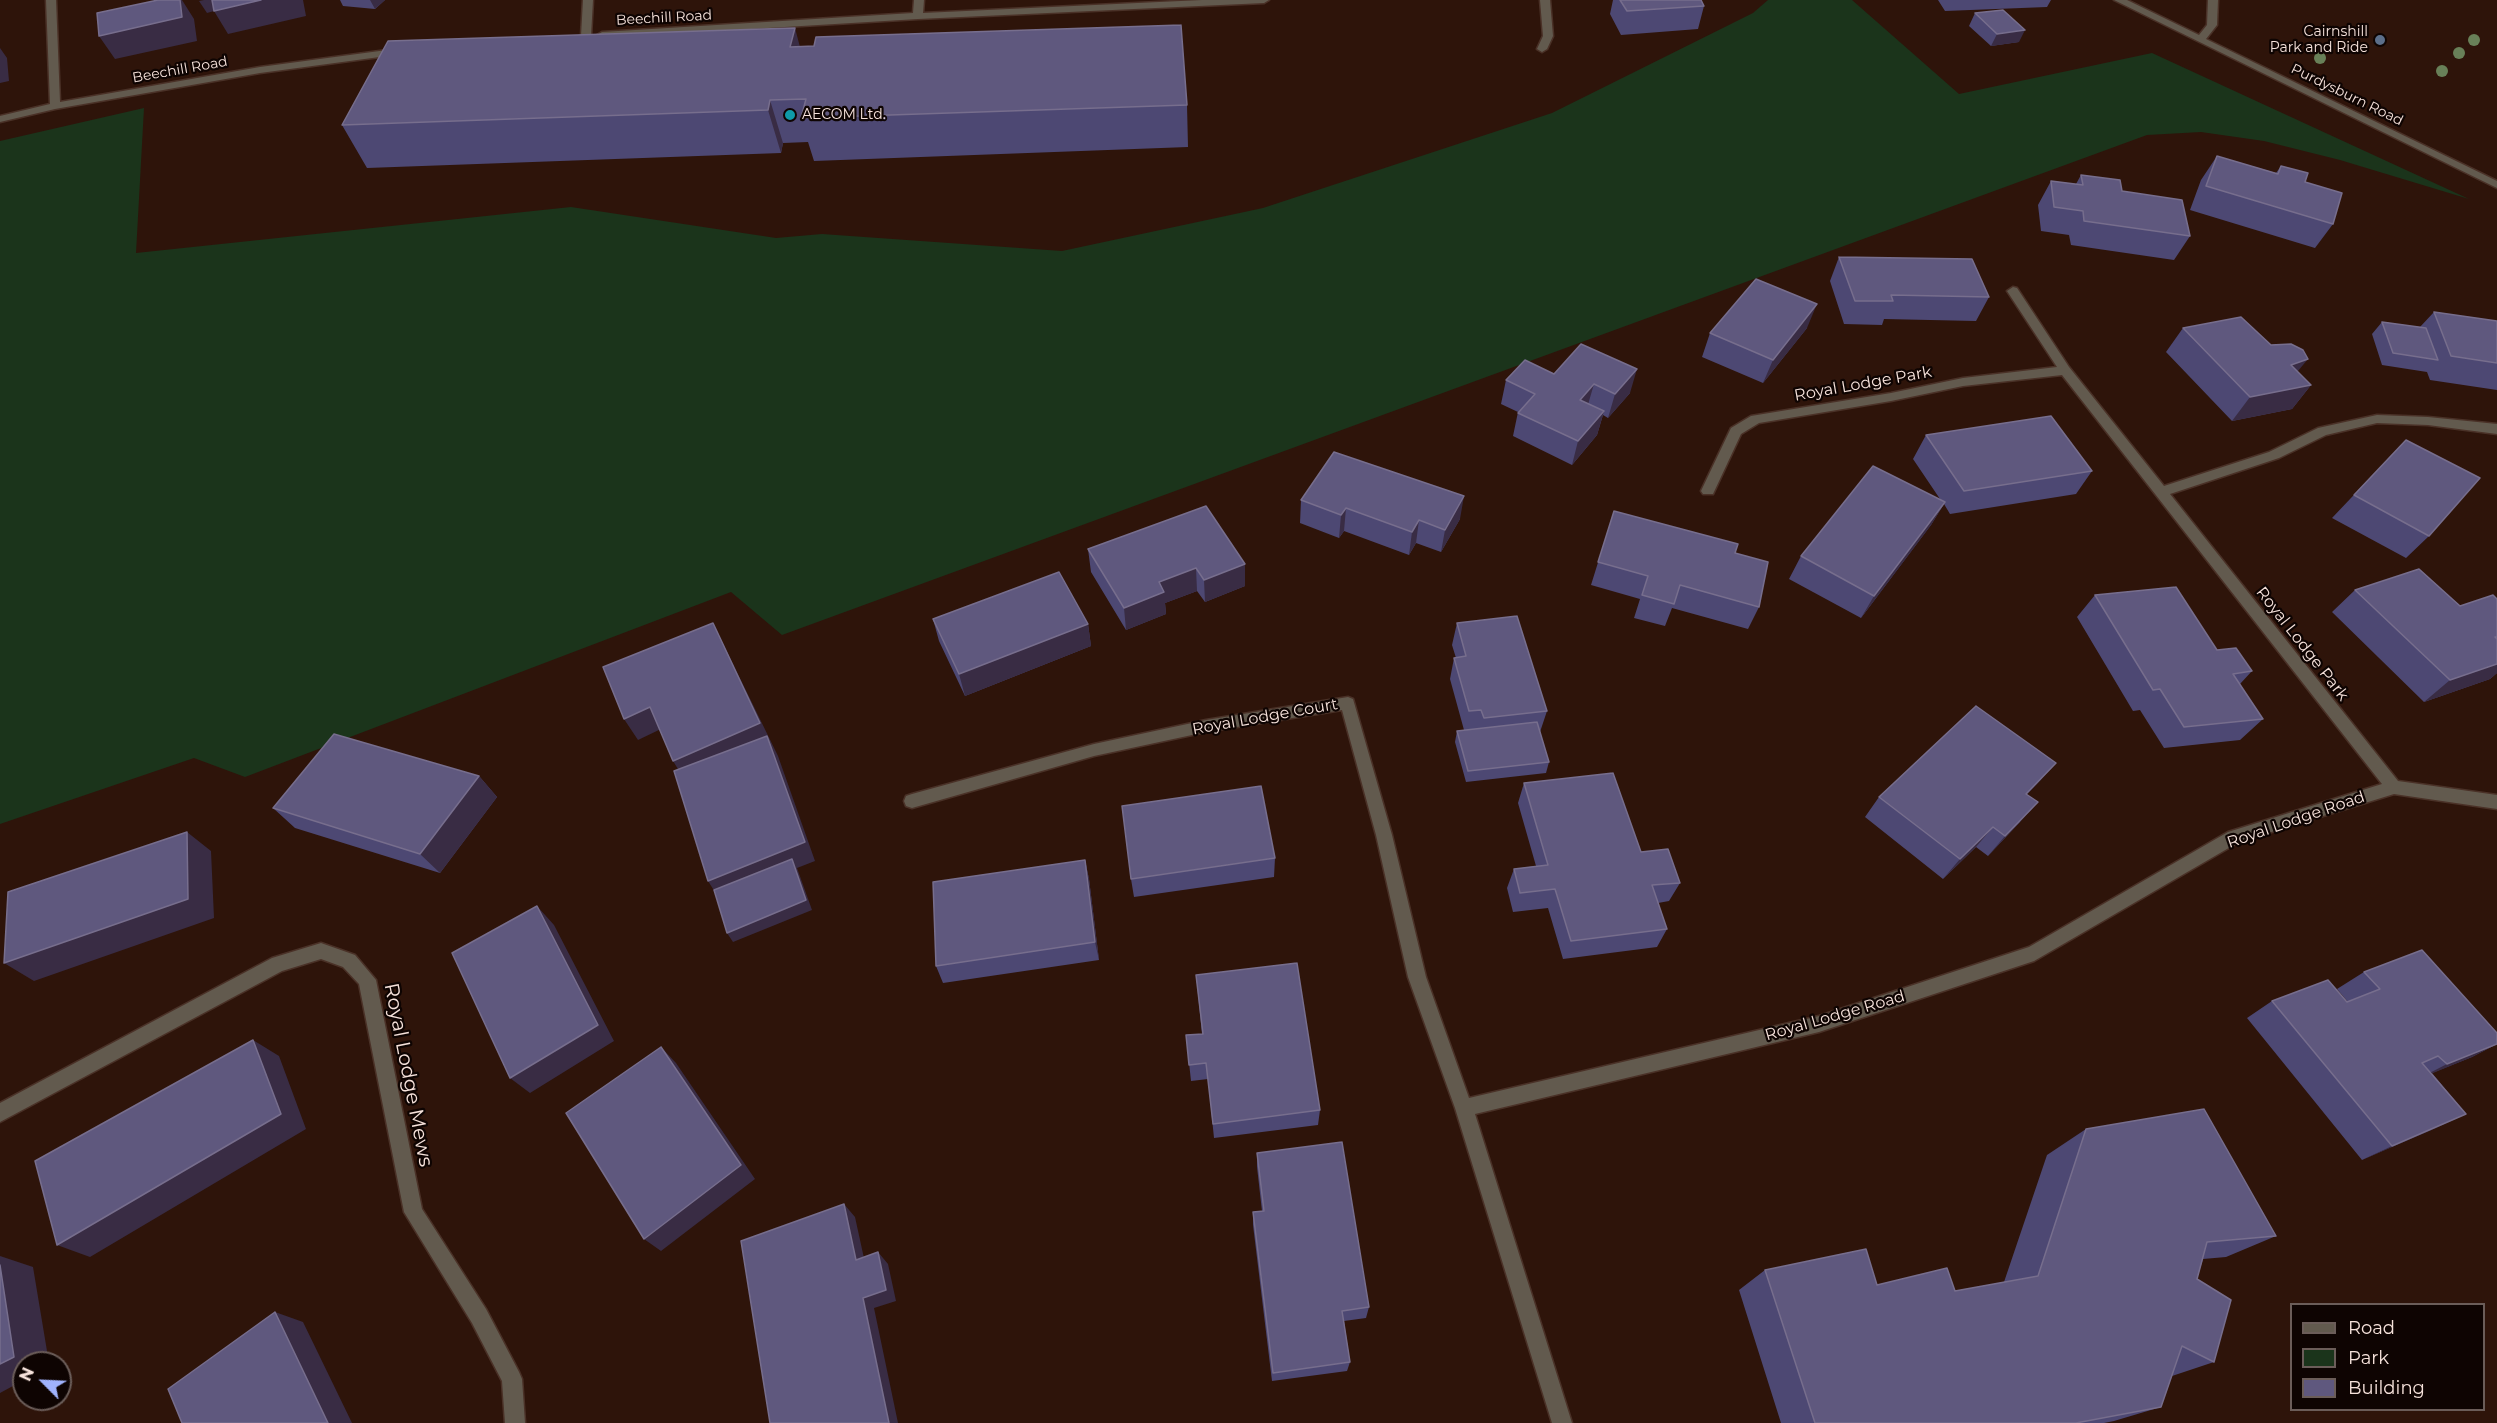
<!DOCTYPE html>
<html>
<head>
<meta charset="utf-8">
<style>
  body { margin:0 }
  #map { position:relative; width:2497px; height:1423px; overflow:hidden; background:#2e140a; font-family:Montserrat,sans-serif }
  canvas { display:block }
  .legend { position:absolute; left:2290px; top:1303px; width:195px; height:108px; box-sizing:border-box; background:#0e0402; border:2px solid #6b5d59; margin:0; padding:8px 10px; list-style:none; font-size:18px; color:#f6e2db }
  .legend li { display:flex; align-items:center; gap:12px; height:30px }
  .legend b { width:30px; border:2px solid #6b5d59 }
  .north { position:absolute; left:12px; top:1351px; width:60px; height:60px; box-sizing:border-box; background:#0e0402; border:2px solid #6b5d59; border-radius:50%; rotate:294deg; font-size:16px; font-weight:700; line-height:24px; text-align:center; color:#f6e2db }
  .north::after { content:''; display:block; margin:auto; width:21px; height:27px; background:#a0b3fd; clip-path:polygon(50% 0,100% 100%,50% 72%,0 100%) }
</style>
</head>
<body>
<div id="map">
<canvas width="2497" height="1423"></canvas>
<ul class="legend">
<li><b style="height:8px;background:#625a4e"></b>Road</li>
<li><b style="height:16px;background:#1b341b"></b>Park</li>
<li><b style="height:16px;background:#5f587e"></b>Building</li>
</ul>
<div class="north">N</div>
</div>
<script>
const ctx = document.querySelector('canvas').getContext('2d');
ctx.lineJoin = 'round';
function paint(path, color) {
  ctx.fillStyle = color;
  ctx.fill(path, 'evenodd');
}
function poly(rows) {
  const path = new Path2D();
  for (const r of rows) {
    path.moveTo(r[0], r[1]);
    for (let i = 2; i < r.length; i += 2) path.lineTo(r[i], r[i + 1]);
  }
  return path;
}
function trace(path, color, width, dash) {
  ctx.strokeStyle = color;
  ctx.lineWidth = width;
  ctx.lineCap = dash ? 'butt' : 'round';
  ctx.setLineDash(dash || []);
  ctx.stroke(path);
}
function write(font, color, halo, rows, align = 'center') {
  ctx.font = font + ' Montserrat,sans-serif';
  ctx.lineWidth = 4.5;
  ctx.setLineDash([]);
  ctx.textBaseline = 'middle';
  ctx.strokeStyle = halo;
  ctx.fillStyle = color;
  for (const [text, x, y, turn = 0] of rows) {
    ctx.save();
    ctx.translate(x, y);
    ctx.rotate((+turn || 0) * Math.PI / 180);
    ctx.textAlign = isNaN(turn) ? turn : align;
    if (halo) ctx.strokeText(text, 0, 0);
    ctx.fillText(text, 0, 0);
    ctx.restore();
  }
}
paint(poly([
  [1768,0,1852,0,1959,94,2152,53,2469,199,2340,160,2264,141,2201,132,2147,135,782,635,731,592,245,777,194,758,0,824,0,141,144,108,136,253,571,207,776,238,822,234,1062,251,1263,208,1552,113,1753,13]
]), '#1b341b');
const minor = poly([
  [46,0,56,0,60,102,260,67,402,48,407,51,402,54,260,73,55,109,0,122,0,116,50,104,46,0],
  [583,0,593,0,591,36,586,39,581,36,583,0],
  [914,0,924,0,923,13,1202,0,1269,0,1264,3,918,19,602,38,597,35,602,32,913,13,914,0],
  [1540,0,1550,0,1553,36,1547,49,1542,52,1537,49,1543,36,1540,0],
  [2114,0,2127,0,2199,35,2207,25,2208,0,2218,0,2217,25,2206,39,2497,181,2497,188,2114,0],
  [2013,287,2017,288,2069,367,2164,486,2269,452,2318,428,2377,415,2428,417,2497,424,2497,434,2428,425,2377,423,2326,435,2279,458,2170,494,2398,781,2497,795,2497,809,2394,794,2239,842,2034,961,1819,1032,1475,1114,1572,1423,1552,1423,1455,1108,1408,977,1376,835,1342,710,1206,732,1094,756,912,808,906,806,904,801,906,796,912,794,1094,744,1206,720,1348,697,1353,699,1392,835,1426,977,1469,1098,1819,1016,2029,947,2228,832,2382,784,2062,375,1963,386,1891,401,1759,423,1741,434,1713,494,1703,494,1701,491,1731,428,1751,416,1891,393,1963,378,2057,367,2007,291,2013,287],
  [321,943,355,955,376,980,422,1209,486,1309,519,1372,522,1379,525,1423,505,1423,502,1381,472,1323,404,1212,359,984,343,967,321,959,282,971,0,1122,0,1103,272,958,321,943]
]);
trace(minor, '#4a3127', 3);
paint(minor, '#625a4e');
ctx.fillStyle = '#688058';
for (const [x, y] of [
  [2474,40],
  [2459,53],
  [2320,58],
  [2442,71]
]) {
  ctx.beginPath();
  ctx.arc(x, y, 6, 0, 2 * Math.PI);
  ctx.fill();
}
paint(poly([
  [340,0,385,0,375,9,343,6],
  [1613,0,1701,0,1704,6,1698,29,1621,35,1610,14],
  [1938,0,2051,0,2047,7,1945,11],
  [1975,13,2019,42,1991,46,1969,26],
  [800,46,1187,105,1188,147,814,161,808,142,783,143,781,153,367,168,342,125],
  [2217,156,2276,173,2281,166,2305,182,2333,224,2315,248,2190,210,2201,180],
  [2081,175,2122,191,2190,236,2174,260,2071,245,2069,235,2041,231,2038,205,2051,181,2076,184],
  [1839,257,1989,297,1976,321,1884,319,1882,325,1844,324,1830,281],
  [2434,312,2497,321,2497,390,2430,380,2427,372,2382,365,2372,334,2382,322,2420,327],
  [1807,328,1763,383,1702,357,1710,333],
  [2183,328,2297,372,2311,385,2292,409,2232,421,2166,352],
  [1554,374,1630,393,1608,418,1603,415,1597,435,1572,465,1513,436,1518,412,1501,404,1506,380],
  [1926,435,2092,471,2076,494,1950,514,1944,504,1931,525,1861,618,1789,579,1801,556,1940,499,1913,459],
  [2406,440,2429,536,2406,558,2332,518],
  [1301,500,1460,519,1441,552,1416,543,1409,555,1344,531,1339,538,1300,523],
  [1206,506,1245,586,1205,602,1197,591,1165,603,1166,614,1126,630,1091,572,1088,549],
  [1614,511,1735,553,1759,607,1748,629,1672,608,1665,626,1634,618,1640,599,1591,585],
  [2355,590,2460,606,2497,599,2497,673,2490,679,2424,702,2332,612],
  [2095,595,2217,650,2252,671,2240,684,2263,719,2240,740,2164,748,2140,710,2133,711,2077,617],
  [933,619,1088,624,1091,646,965,696,939,641],
  [1457,623,1547,711,1540,732,1549,762,1546,773,1466,782,1455,742,1457,731,1464,730,1450,679,1454,658,1456,658,1452,645],
  [2056,763,2027,794,2020,822,1988,856,1976,847,1943,879,1865,817,1879,797],
  [479,776,497,797,440,873,295,828,273,808],
  [1524,783,1641,852,1680,883,1669,901,1658,903,1667,929,1657,947,1563,959,1548,908,1513,912,1507,888,1514,869,1536,866,1518,803],
  [1275,858,1274,877,1134,897,1131,879],
  [1085,860,1089,879,1099,960,943,983,936,966],
  [2364,972,2497,1033,2497,1044,2472,1057,2432,1073,2466,1114,2362,1160,2247,1018,2272,1001,2347,1002,2348,1002,2337,989],
  [1196,975,1320,1110,1318,1125,1214,1138,1208,1079,1191,1081,1186,1035,1202,1034],
  [2086,1129,2276,1236,2226,1257,2203,1259,2197,1279,2214,1362,2172,1376,2161,1407,2114,1421,2104,1423,1781,1423,1739,1290,1765,1270,1877,1285,1955,1291,2004,1282,2047,1155],
  [1257,1153,1369,1307,1366,1318,1344,1321,1350,1362,1347,1371,1272,1381,1253,1225,1253,1212,1262,1211,1257,1167]
]), '#4d4873');
paint(poly([
  [180,0,182,0,194,19,197,41,115,59,99,36],
  [204,0,303,0,306,16,228,34,214,11,207,13,199,1],
  [370,0,385,0,375,9],
  [795,28,806,70,790,47],
  [2025,30,2019,42,1991,46,1997,34],
  [0,48,7,58,9,81,0,83],
  [770,100,783,143,781,153,768,110],
  [1817,304,1807,328,1763,383,1773,360],
  [2308,359,2288,383,2291,365],
  [1637,369,1630,393,1608,418,1615,394],
  [1594,384,1587,408,1580,400],
  [2311,385,2292,409,2232,421,2250,397],
  [1604,411,1597,435,1572,465,1578,441],
  [1464,496,1460,519,1441,552,1445,530],
  [1945,502,1931,525,1861,618,1874,596],
  [1346,508,1344,531,1339,538,1341,515],
  [1419,520,1416,543,1409,555,1412,532],
  [1245,564,1245,586,1205,602,1204,580],
  [1196,568,1197,591,1165,603,1166,614,1126,630,1124,608,1159,582],
  [713,623,778,756,815,861,797,868,812,910,733,942,727,933,720,900,708,881,686,782,673,761],
  [1088,624,1091,646,965,696,959,674],
  [2497,664,2497,673,2490,679,2424,702,2450,680],
  [650,707,663,728,638,740,624,719],
  [2056,763,2038,783,2008,814,2026,794],
  [479,776,497,797,440,873,420,854],
  [2038,802,2020,822,1988,856,2005,836],
  [1993,827,1976,847,1943,879,1960,859],
  [187,832,211,851,214,918,34,981,4,963],
  [1085,860,1089,879,1099,960,1095,942],
  [537,906,554,925,614,1041,530,1093,510,1078],
  [253,1040,279,1056,306,1129,90,1257,57,1245],
  [2497,1044,2472,1057,2416,1080,2447,1064],
  [661,1047,676,1063,755,1179,661,1251,644,1239],
  [2466,1114,2434,1129,2362,1160,2392,1146],
  [844,1204,855,1217,867,1272,856,1260],
  [878,1252,888,1264,896,1301,874,1308,898,1423,889,1423,863,1298],
  [0,1256,33,1267,49,1363,24,1363,24,1380,0,1393],
  [275,1312,303,1322,352,1423,328,1423]
]), '#392c44');
const building = poly([
  [158,0,180,0,182,17,99,36,97,13,158,0],
  [212,0,261,0,214,11,212,0],
  [1620,0,1701,0,1704,6,1627,11,1620,0],
  [2003,10,2025,30,1997,34,1975,13,2003,10],
  [1181,25,1187,105,801,118,806,99,770,100,768,110,342,125,388,41,795,28,790,47,814,46,816,37,1181,25],
  [2217,156,2278,174,2281,166,2308,173,2305,182,2342,193,2333,224,2206,186,2217,156],
  [2081,175,2120,180,2122,191,2182,200,2190,236,2084,221,2083,211,2054,207,2051,181,2083,185,2081,175],
  [1839,257,1972,259,1989,297,1891,295,1893,301,1855,301,1839,257],
  [1756,279,1817,304,1773,360,1710,333,1756,279],
  [2434,312,2497,321,2497,363,2451,356,2434,312],
  [2241,317,2271,345,2291,344,2303,350,2308,359,2291,365,2311,385,2250,397,2183,328,2241,317],
  [2382,322,2426,328,2438,360,2393,353,2382,322],
  [1581,344,1637,369,1615,394,1594,384,1580,400,1604,411,1578,441,1518,413,1535,394,1506,380,1525,360,1554,374,1581,344],
  [2051,416,2092,471,1964,491,1926,435,2051,416],
  [2406,440,2480,478,2429,536,2354,495,2406,440],
  [1334,452,1464,496,1445,530,1419,520,1412,532,1346,508,1341,515,1301,500,1334,452],
  [1873,466,1945,502,1874,596,1801,556,1873,466],
  [1206,506,1245,564,1204,580,1196,568,1159,582,1164,592,1124,608,1088,549,1206,506],
  [1614,511,1738,544,1735,553,1768,562,1759,607,1680,585,1674,604,1642,595,1648,576,1598,562,1614,511],
  [2419,569,2460,606,2493,595,2497,599,2497,637,2495,637,2497,639,2497,664,2450,680,2355,590,2419,569],
  [1059,572,1088,624,959,674,933,619,1059,572],
  [2176,587,2217,650,2236,648,2252,671,2233,674,2263,719,2184,727,2160,689,2153,690,2095,595,2176,587],
  [1517,616,1547,711,1484,718,1481,710,1469,711,1454,658,1466,656,1457,623,1517,616],
  [713,623,760,723,673,761,650,707,624,719,603,667,713,623],
  [1976,706,2056,763,2026,794,2038,802,2005,836,1993,827,1960,859,1879,797,1976,706],
  [1537,722,1549,762,1468,771,1457,731,1537,722],
  [334,734,479,776,420,854,273,808,334,734],
  [767,736,805,842,708,881,674,771,767,736],
  [1613,773,1641,852,1668,849,1680,883,1652,885,1667,929,1571,941,1555,889,1520,893,1514,869,1548,865,1524,783,1613,773],
  [1261,786,1275,858,1131,879,1122,806,1261,786],
  [187,832,188,899,4,963,8,892,187,832],
  [792,859,806,900,727,933,714,890,792,859],
  [1085,860,1095,942,936,966,933,882,1085,860],
  [537,906,598,1025,510,1078,452,953,537,906],
  [2422,950,2497,1033,2497,1044,2447,1064,2438,1056,2422,1063,2466,1114,2392,1146,2272,1001,2328,980,2347,1002,2380,989,2364,972,2422,950],
  [1297,963,1320,1110,1213,1124,1206,1063,1189,1065,1186,1035,1203,1034,1196,975,1297,963],
  [253,1040,281,1114,57,1245,35,1161,253,1040],
  [661,1047,741,1165,644,1239,566,1113,661,1047],
  [2204,1109,2276,1236,2207,1242,2197,1279,2231,1300,2214,1362,2182,1346,2161,1407,2076,1423,1815,1423,1765,1270,1866,1249,1877,1285,1947,1268,1955,1291,2038,1276,2086,1129,2204,1109],
  [1342,1142,1369,1307,1342,1311,1350,1362,1273,1373,1253,1212,1264,1211,1257,1153,1342,1142],
  [844,1204,856,1260,878,1252,886,1290,863,1298,889,1423,770,1423,741,1241,844,1204],
  [0,1265,14,1357,0,1364,0,1265],
  [275,1312,328,1423,182,1423,168,1389,275,1312]
]);
paint(building, '#5f587e');
trace(building, '#776e8d', 1.5);
for (const [x, y, r, color] of [
  [2380,40,6,"#5c6f8a"],
  [790,115,6,"#0f9aa8"]
]) {
  const dot = new Path2D();
  dot.arc(x, y, r, 0, 2 * Math.PI);
  ctx.fillStyle = color;
  ctx.fill(dot);
  trace(dot, '#0e0402', 2);
}
write('14px', '#f6e2db', '#0e0402', [
  ["Beechill Road",664,18,-3],
  ["Beechill Road",180,70,-10],
  ["Purdysburn Road",2347,95,26]
]);
write('14px', '#f6e2db', '#0e0402', [
  ["Cairnshill",2368,32],
  ["Park and Ride",2368,48],
  ["AECOM Ltd.",802,115,"left"]
], 'right');
write('16px', '#f6e2db', '#0e0402', [
  ["Royal Lodge Park",1863,384,-10],
  ["Royal Lodge Park",2302,644,52],
  ["Royal Lodge Court",1265,717,-10],
  ["Royal Lodge Road",2296,820,-19],
  ["Royal Lodge Road",1835,1016,-16]
]);
write('20px', '#f6e2db', '#0e0402', [
  ["Royal Lodge Mews",408,1075,79]
]);
</script>
</body>
</html>
